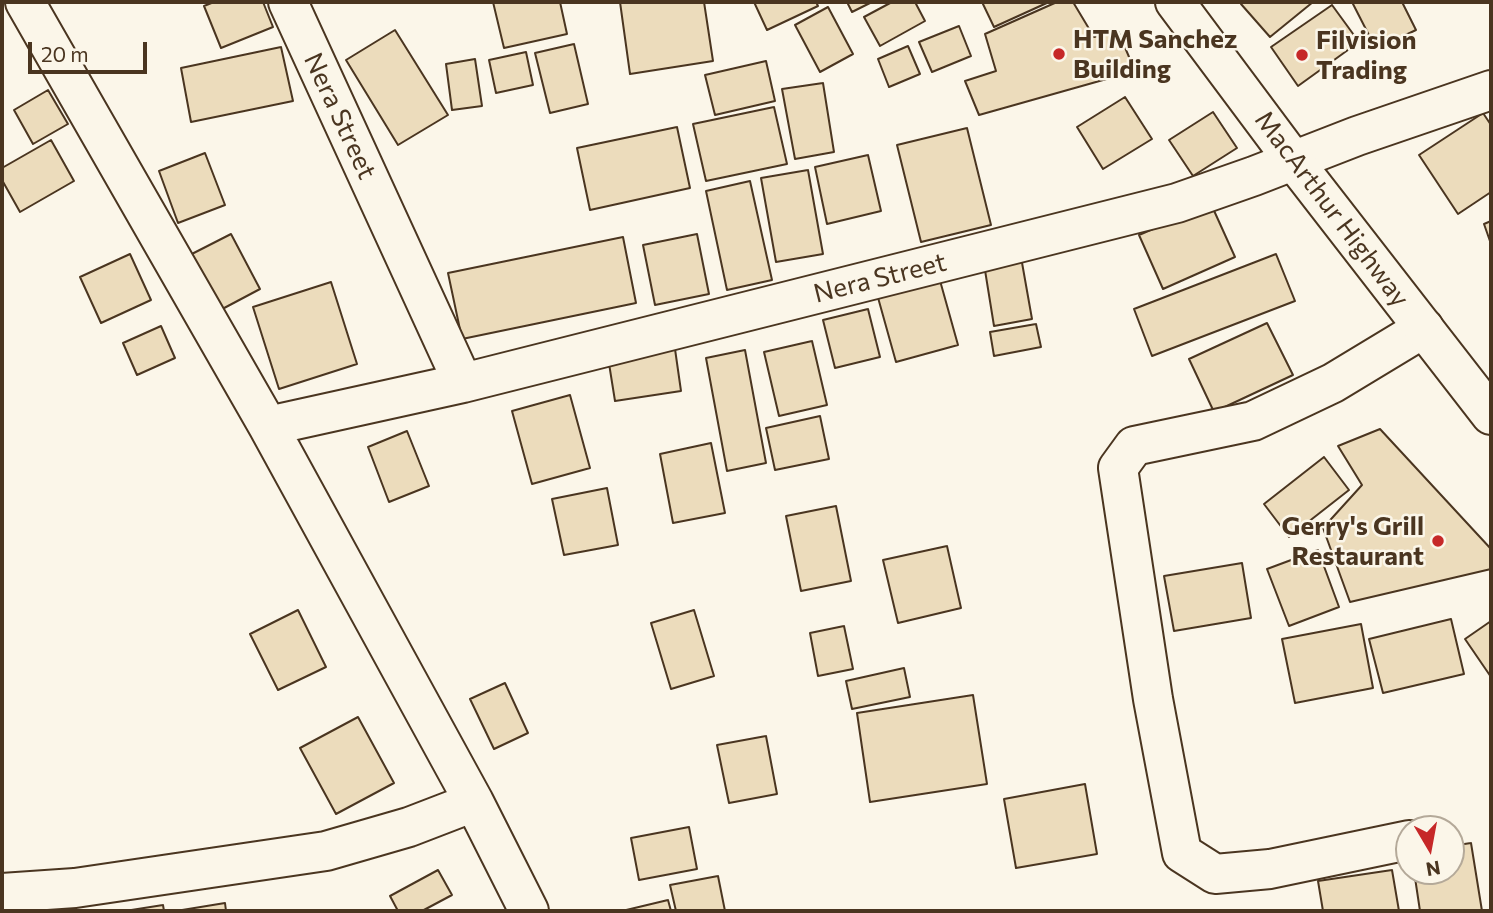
<!DOCTYPE html>
<html>
<head>
<meta charset="utf-8">
<style>
  body { margin:0 }
  #map { position:relative; width:1493px; height:913px; overflow:hidden; background:#fbf6e9; font-family:Commissioner,sans-serif }
  canvas { display:block }
  .frame { position:absolute; inset:0; border:4px solid #4a3520; pointer-events:none }
  .north { position:absolute; left:1395px; top:815px; width:70px; height:70px; box-sizing:border-box; background:#fbf6e9; border:2px solid #b4a999; border-radius:50%; rotate:170deg; font-size:19px; font-weight:700; line-height:28px; text-align:center; color:#4a3520 }
  .north::after { content:''; display:block; margin:auto; width:24px; height:32px; background:#c62828; clip-path:polygon(50% 0,100% 100%,50% 72%,0 100%) }
  .scale { position:absolute; left:28px; top:42px; width:119px; height:32px; box-sizing:border-box; border:4px solid #4a3520; border-top:0; padding-left:9px; font-size:21px; line-height:24px; white-space:nowrap; color:#4a3520; -webkit-text-stroke:5px #fbf6e9; paint-order:stroke }
</style>
</head>
<body>
<div id="map">
<canvas width="1493" height="913"></canvas>
<div class="frame"></div>
<div class="north">N</div>
<div class="scale">20 m</div>
</div>
<script>
const ctx = document.querySelector('canvas').getContext('2d');
ctx.lineJoin = 'round';
function paint(path, color) {
  ctx.fillStyle = color;
  ctx.fill(path, 'evenodd');
}
function poly(rows) {
  const path = new Path2D();
  for (const r of rows) {
    path.moveTo(r[0], r[1]);
    for (let i = 2; i < r.length; i += 2) path.lineTo(r[i], r[i + 1]);
  }
  return path;
}
function trace(path, color, width, dash) {
  ctx.strokeStyle = color;
  ctx.lineWidth = width;
  ctx.lineCap = dash ? 'butt' : 'round';
  ctx.setLineDash(dash || []);
  ctx.stroke(path);
}
function write(font, color, halo, rows, align = 'center') {
  ctx.font = font + ' Commissioner,sans-serif';
  ctx.lineWidth = 5;
  ctx.setLineDash([]);
  ctx.textBaseline = 'middle';
  ctx.strokeStyle = halo;
  ctx.fillStyle = color;
  for (const [text, x, y, turn = 0] of rows) {
    ctx.save();
    ctx.translate(x, y);
    ctx.rotate((+turn || 0) * Math.PI / 180);
    ctx.textAlign = isNaN(turn) ? turn : align;
    if (halo) ctx.strokeText(text, 0, 0);
    ctx.fillText(text, 0, 0);
    ctx.restore();
  }
}
const building = poly([
  [214,2,263,2,273,27,221,48,204,6,214,2],
  [493,2,560,2,567,34,504,48,493,2],
  [620,2,704,2,713,61,630,74,620,2],
  [754,2,816,2,818,6,767,30,754,2],
  [847,2,872,2,852,12,847,2],
  [892,2,915,2,925,21,880,46,864,17,892,2],
  [982,2,1049,2,994,27,982,2],
  [1057,2,1073,2,1094,37,1118,31,1135,71,979,115,965,81,996,71,985,34,1057,2],
  [1244,2,1313,2,1270,37,1241,4,1244,2],
  [1352,2,1402,2,1416,30,1376,49,1352,2],
  [1332,5,1359,42,1298,86,1271,47,1332,5],
  [828,7,853,54,820,72,795,25,828,7],
  [959,26,971,56,932,72,919,42,959,26],
  [395,30,448,115,398,145,346,60,395,30],
  [574,44,588,104,550,113,535,53,574,44],
  [908,46,920,74,889,87,878,59,908,46],
  [281,47,293,101,191,122,181,68,281,47],
  [526,52,533,85,496,93,489,60,526,52],
  [475,59,482,106,452,110,446,64,475,59],
  [766,61,775,101,715,115,705,75,766,61],
  [823,83,834,152,795,159,782,89,823,83],
  [48,90,68,124,33,144,14,110,48,90],
  [1125,97,1152,139,1103,169,1077,127,1125,97],
  [774,107,787,164,706,181,693,124,774,107],
  [1213,112,1237,148,1193,176,1169,140,1213,112],
  [1483,113,1491,125,1491,192,1458,214,1419,155,1483,113],
  [677,127,690,188,590,210,577,148,677,127],
  [967,128,991,225,921,242,897,145,967,128],
  [51,140,74,181,20,212,2,180,2,168,51,140],
  [205,153,225,205,178,223,159,171,205,153],
  [868,155,881,211,827,224,815,167,868,155],
  [808,170,823,254,776,262,761,178,808,170],
  [750,181,772,280,727,290,706,191,750,181],
  [1211,204,1235,257,1163,289,1139,235,1211,204],
  [1491,221,1491,244,1484,224,1491,221],
  [231,234,260,289,211,315,182,259,231,234],
  [697,234,709,294,655,305,643,245,697,234],
  [623,237,636,303,462,339,448,273,623,237],
  [130,254,151,300,101,323,80,277,130,254],
  [1276,254,1295,301,1152,356,1134,309,1276,254],
  [1021,257,1032,319,994,326,984,264,1021,257],
  [939,277,958,345,896,362,877,294,939,277],
  [331,282,357,364,279,389,253,307,331,282],
  [868,309,880,357,835,368,823,320,868,309],
  [1267,323,1293,375,1214,412,1189,359,1267,323],
  [1036,324,1041,347,994,356,990,332,1036,324],
  [161,326,175,358,137,375,123,343,161,326],
  [812,341,827,405,779,416,764,352,812,341],
  [674,342,681,391,615,401,607,351,674,342],
  [745,350,766,463,727,471,706,358,745,350],
  [570,395,590,468,532,484,512,411,570,395],
  [820,416,829,459,775,470,766,428,820,416],
  [1380,429,1491,549,1491,569,1350,602,1323,528,1362,485,1338,446,1380,429],
  [407,431,429,486,389,502,368,447,407,431],
  [711,443,725,513,673,523,660,454,711,443],
  [1324,457,1349,490,1289,537,1264,504,1324,457],
  [607,488,618,545,564,555,552,499,607,488],
  [836,506,851,581,801,591,786,516,836,506],
  [947,546,961,608,898,623,883,560,947,546],
  [1318,550,1339,607,1289,626,1267,569,1318,550],
  [1242,563,1251,618,1174,631,1164,576,1242,563],
  [298,610,326,667,278,690,250,634,298,610],
  [694,610,714,676,671,689,651,623,694,610],
  [1451,619,1464,674,1383,693,1369,639,1451,619],
  [1491,621,1491,677,1465,639,1491,621],
  [1361,624,1373,688,1295,703,1282,639,1361,624],
  [844,626,853,669,818,676,810,633,844,626],
  [904,668,910,697,852,709,846,681,904,668],
  [505,683,528,733,494,749,470,699,505,683],
  [973,695,987,784,870,802,857,713,973,695],
  [358,717,394,783,336,814,300,748,358,717],
  [766,736,777,794,729,803,717,745,766,736],
  [1085,784,1097,854,1016,868,1004,799,1085,784],
  [689,827,697,869,639,880,631,838,689,827],
  [1471,843,1482,911,1420,911,1414,871,1451,871,1451,846,1471,843],
  [438,870,452,895,422,911,398,911,390,896,438,870],
  [1392,870,1399,911,1323,911,1318,881,1392,870],
  [718,876,725,911,676,911,670,885,718,876],
  [668,900,671,911,622,911,668,900],
  [225,903,226,911,176,911,225,903],
  [163,905,164,911,125,911,163,905]
]);
paint(building, '#ecdcbc');
trace(building, '#4a3520', 2);
const minor = poly([
  [25,2,268,426,474,802,529,911],
  [288,2,463,383],
  [268,426,463,383,1177,203,1254,176,1357,136,1491,90],
  [1409,840,1270,869,1215,874,1182,853,1153,699,1118,468,1134,446,1253,421,1333,383,1424,328],
  [2,893,75,888,326,851,409,827,474,802]
]);
const highway = poly([
  [1175,2,1293,160,1491,415]
]);
trace(minor, '#4a3520', 42);
trace(highway, '#4a3520', 42);
trace(minor, '#fbf6e9', 38);
trace(highway, '#fbf6e9', 38);
for (const [x, y, r, color] of [
  [1059,54,7,"#c62828"],
  [1302,55,7,"#c62828"],
  [1438,541,7,"#c62828"]
]) {
  const dot = new Path2D();
  dot.arc(x, y, r, 0, 2 * Math.PI);
  ctx.fillStyle = color;
  ctx.fill(dot);
  trace(dot, '#fbf6e9', 2.5);
}
write('bold 26px', '#4a3520', '#fbf6e9', [
  ["HTM Sanchez",1073,39],
  ["Building",1073,69],
  ["Filvision",1316,40],
  ["Trading",1316,70],
  ["Gerry's Grill",1424,526,"right"],
  ["Restaurant",1424,556,"right"]
], 'left');
write('26px', '#4a3520', '#fbf6e9', [
  ["Nera Street",340,116,65],
  ["MacArthur Highway",1332,209,53],
  ["Nera Street",880,278,-14]
]);
</script>
</body>
</html>
